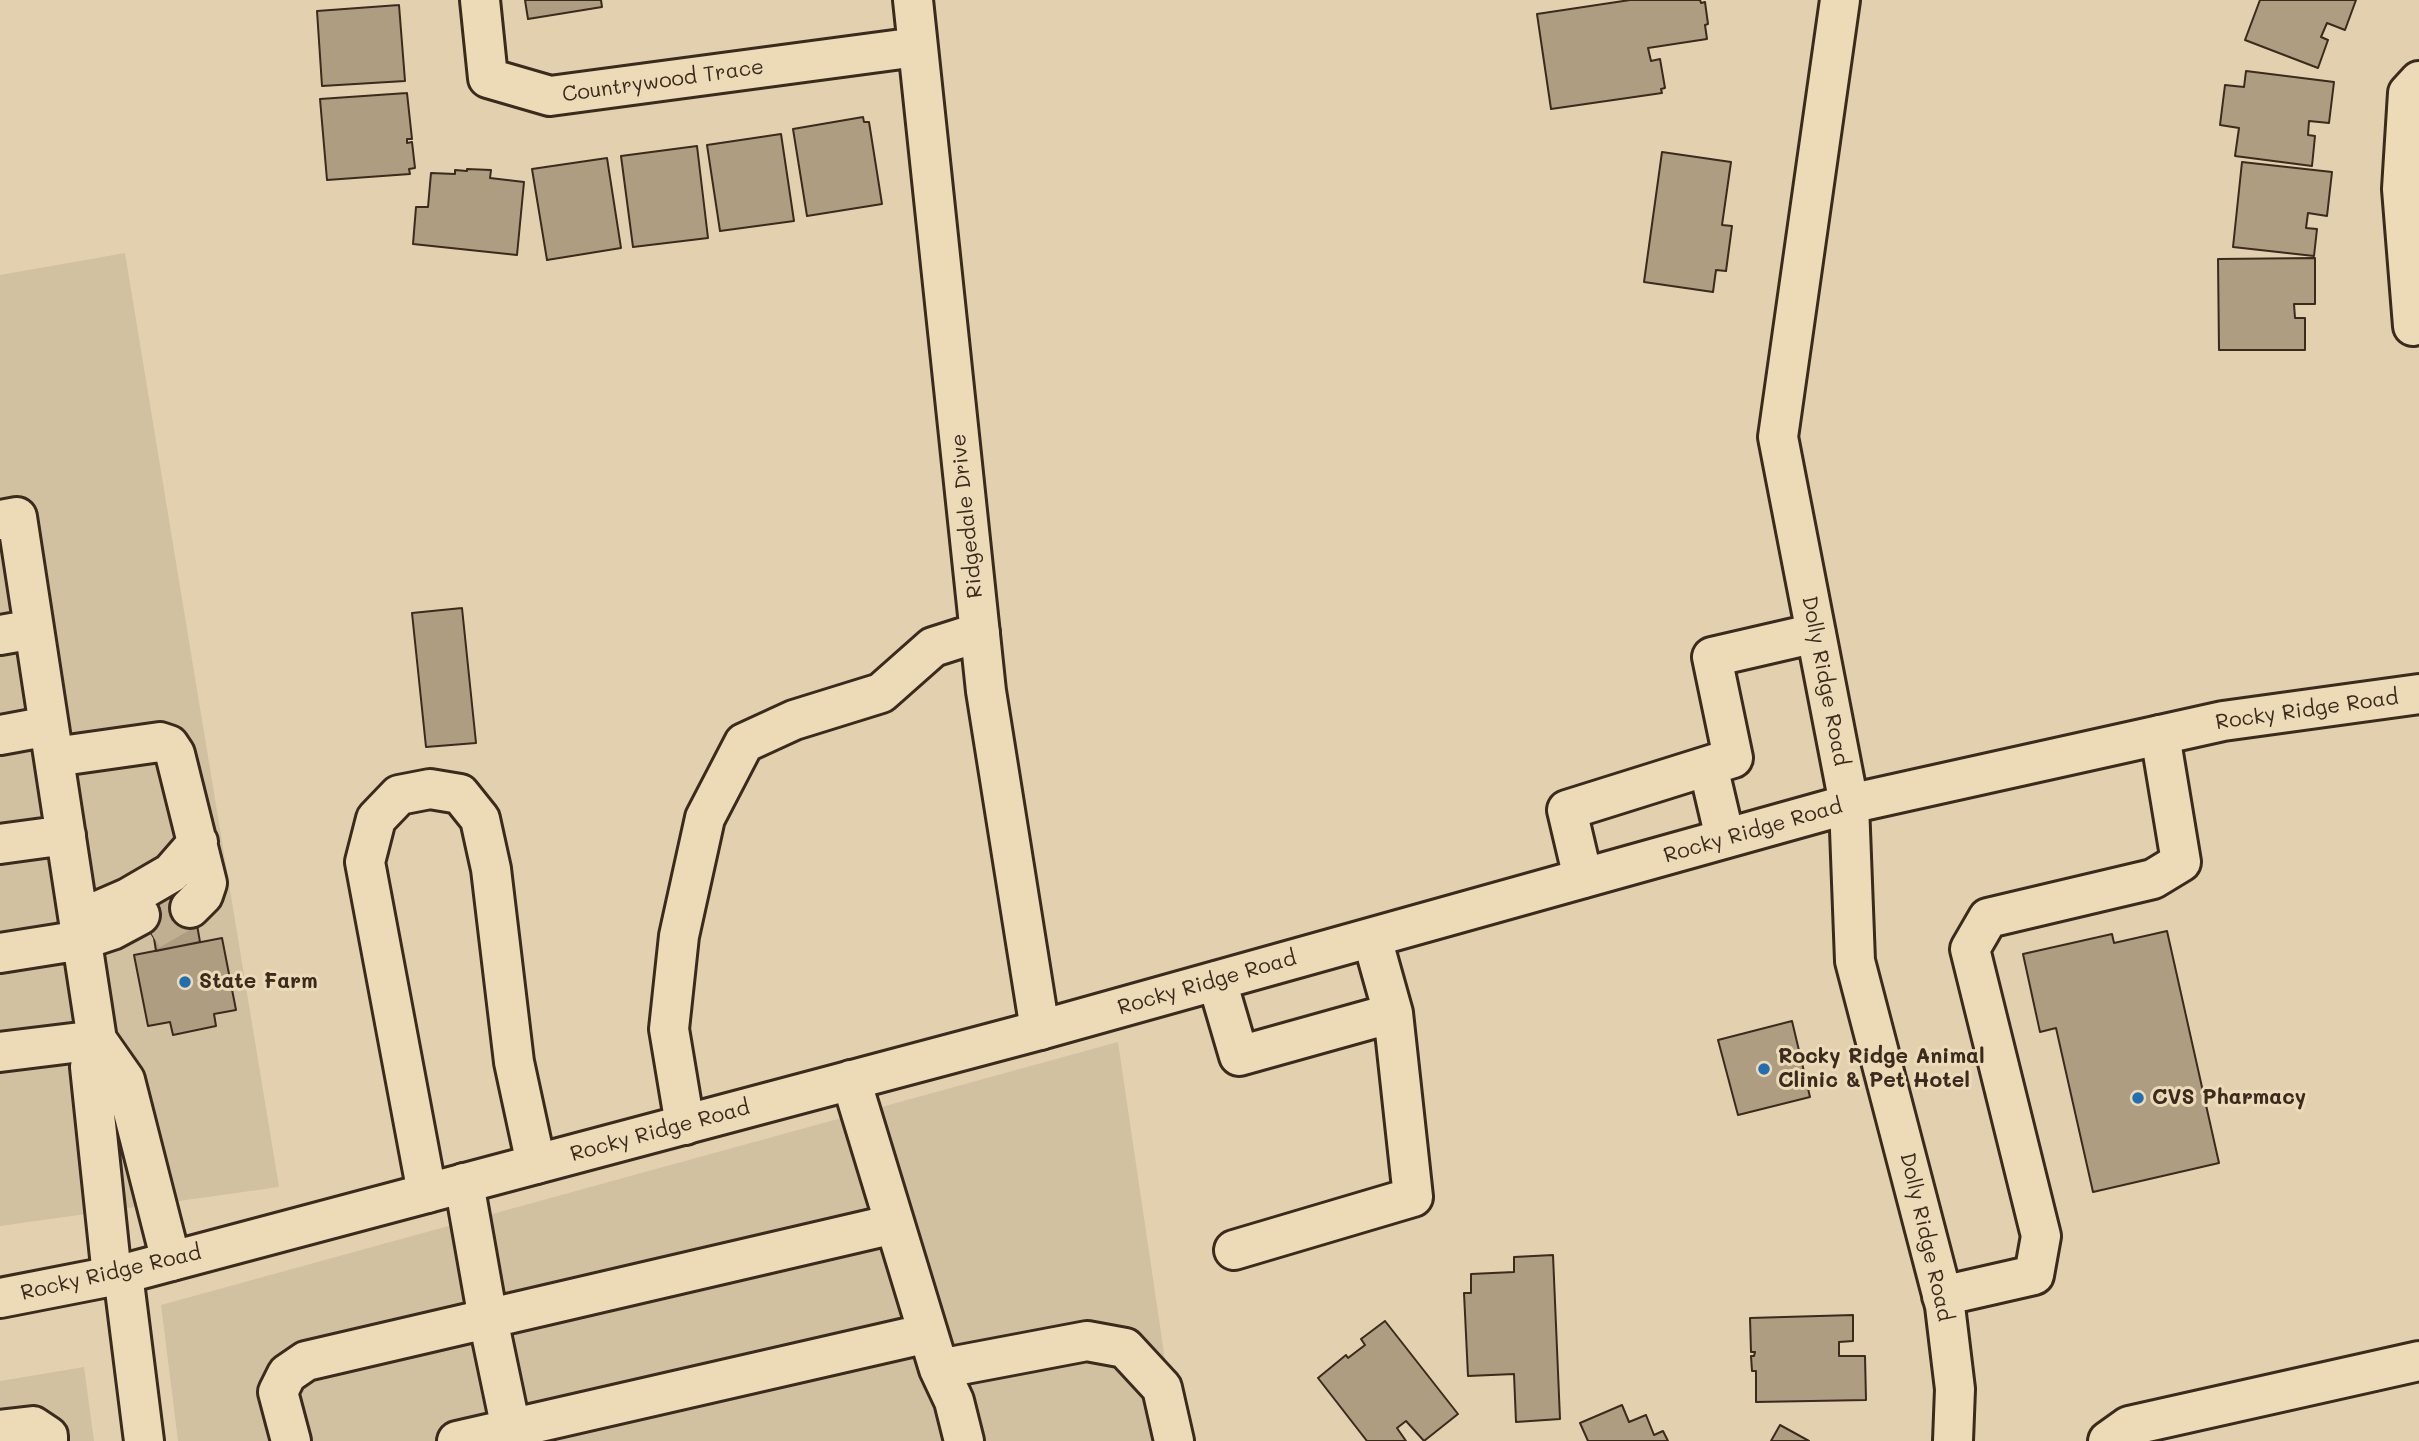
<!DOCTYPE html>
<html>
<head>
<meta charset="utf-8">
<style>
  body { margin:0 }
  canvas { display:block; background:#e2d0af }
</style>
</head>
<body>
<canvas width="2419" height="1441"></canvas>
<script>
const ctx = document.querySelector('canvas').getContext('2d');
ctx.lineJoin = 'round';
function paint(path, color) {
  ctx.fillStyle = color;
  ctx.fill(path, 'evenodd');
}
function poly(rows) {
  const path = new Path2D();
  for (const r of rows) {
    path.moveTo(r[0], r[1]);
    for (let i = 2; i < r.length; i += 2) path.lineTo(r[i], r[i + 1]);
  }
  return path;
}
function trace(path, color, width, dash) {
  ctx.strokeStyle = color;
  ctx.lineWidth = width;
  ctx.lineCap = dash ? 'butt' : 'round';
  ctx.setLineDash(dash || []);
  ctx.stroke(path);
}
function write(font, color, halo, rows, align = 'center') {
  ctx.font = font + ' Mali,sans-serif';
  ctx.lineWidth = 6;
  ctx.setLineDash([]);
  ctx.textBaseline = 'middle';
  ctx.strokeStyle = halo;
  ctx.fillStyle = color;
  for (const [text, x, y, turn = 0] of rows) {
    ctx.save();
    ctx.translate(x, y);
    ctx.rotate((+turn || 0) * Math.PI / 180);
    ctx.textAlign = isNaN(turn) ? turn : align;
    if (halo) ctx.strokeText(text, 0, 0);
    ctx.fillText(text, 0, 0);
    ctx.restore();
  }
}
paint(poly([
  [125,253,279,1187,0,1226,0,275],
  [1118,1042,1177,1441,178,1441,161,1305],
  [84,1367,94,1441,0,1441,0,1381]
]), '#d2c1a1');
const building = poly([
  [525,0,601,0,602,7,528,19,525,0],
  [1630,0,1700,0,1701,3,1705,2,1708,24,1705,25,1707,39,1648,48,1651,61,1660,59,1665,88,1661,89,1662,93,1551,109,1537,14,1630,0],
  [2260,0,2356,0,2345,30,2327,23,2321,37,2328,40,2318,68,2245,40,2260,0],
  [399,5,405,81,322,86,317,11,399,5],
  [2246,71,2334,82,2329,123,2309,121,2308,135,2315,136,2312,166,2235,156,2239,128,2220,125,2225,85,2244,87,2246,71],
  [407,93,412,139,407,139,407,143,412,142,415,168,409,169,410,174,327,180,320,99,407,93],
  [863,117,864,122,869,122,882,204,807,216,793,129,863,117],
  [781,134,794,221,720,231,707,145,781,134],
  [697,146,708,238,633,247,621,156,697,146],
  [1662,152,1731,162,1722,225,1732,226,1726,271,1716,270,1713,292,1644,282,1662,152],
  [607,158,621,248,547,260,532,169,607,158],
  [2242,162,2332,172,2327,216,2308,213,2306,228,2317,229,2314,256,2233,247,2242,162],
  [467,169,491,170,490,178,524,182,517,255,413,244,416,207,428,207,431,173,455,174,455,170,467,171,467,169],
  [2315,258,2315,304,2294,304,2295,318,2305,318,2305,350,2219,350,2218,259,2315,258],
  [462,608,476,743,426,747,412,613,462,608],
  [169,875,196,919,200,942,156,951,154,938,130,898,169,875],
  [2167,931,2219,1163,2093,1192,2056,1028,2040,1032,2023,954,2112,934,2114,943,2167,931],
  [222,938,236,1010,214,1014,216,1026,173,1035,170,1022,148,1026,134,955,222,938],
  [1792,1021,1810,1097,1738,1115,1718,1040,1792,1021],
  [1553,1255,1560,1419,1516,1422,1514,1374,1468,1376,1464,1293,1471,1293,1471,1274,1514,1272,1514,1257,1553,1255],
  [1853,1315,1853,1341,1839,1342,1839,1356,1865,1356,1866,1400,1756,1402,1756,1371,1752,1371,1751,1356,1754,1356,1755,1352,1751,1352,1750,1318,1853,1315],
  [1385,1321,1458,1414,1424,1441,1406,1421,1397,1428,1406,1441,1367,1441,1318,1378,1346,1355,1348,1358,1365,1345,1361,1339,1385,1321],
  [1622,1405,1629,1422,1646,1415,1654,1435,1663,1431,1668,1441,1588,1441,1580,1423,1622,1405],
  [1780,1425,1809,1441,1771,1441,1780,1425]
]);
paint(building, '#ae9d81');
trace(building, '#3b2a1e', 2);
trace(poly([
  [150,931,190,908]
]), '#c1af92', 38, [38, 19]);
const minor = poly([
  [480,0,488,78,550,96,917,47],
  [913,0,986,691,1040,1030],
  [1840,0,1778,437,1849,804,1855,961,1945,1306,1955,1389,1953,1441],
  [2413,326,2402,189,2408,93,2419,81],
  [0,520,17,517,97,1040,0,1052],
  [0,635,34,629],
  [0,735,49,726],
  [54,757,160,742,169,745,175,754,207,883,203,895,190,908],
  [1708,766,1725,838],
  [0,844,66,835],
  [1583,878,1567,810,1733,758,1712,657,1816,633],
  [98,911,128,898,171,873,198,842],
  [0,953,82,940,112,930,140,915],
  [1217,981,1239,1056,1393,1013,1372,938],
  [851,1080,939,1369,954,1401,964,1441],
  [685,1125,669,1029,679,936,705,818,744,743,794,720,881,693,933,647,980,632],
  [464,1183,488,1319,511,1429],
  [427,1193,365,862,376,819,399,795,430,789,460,794,480,819,491,869,514,1062,536,1164],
  [1234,1250,1413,1197,1393,1013],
  [123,1274,144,1441],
  [112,1276,90,1067,97,1040,125,1080,171,1261],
  [1942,1296,2034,1275,2041,1236,1970,949,1988,918,2153,879,2181,862,2160,735],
  [939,1369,1087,1341,1125,1348,1162,1388,1174,1441],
  [0,1430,33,1426,48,1436,48,1441],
  [291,1441,278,1392,287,1374,306,1361,894,1224],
  [457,1441,928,1333],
  [2108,1441,2129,1426,2419,1361]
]);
const major = poly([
  [0,1298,123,1274,1040,1030,1849,804,2223,721,2419,694]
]);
trace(minor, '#3b2a1e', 44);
trace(major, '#3b2a1e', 44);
trace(minor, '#eddbb8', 38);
trace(major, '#eddbb8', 38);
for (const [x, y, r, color] of [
  [185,982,7,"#1f6fb2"],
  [1764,1069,7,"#1f6fb2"],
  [2138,1098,7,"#1f6fb2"]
]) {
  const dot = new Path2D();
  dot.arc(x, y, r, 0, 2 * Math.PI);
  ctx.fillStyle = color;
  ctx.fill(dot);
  trace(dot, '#eddbb8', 2.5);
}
write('21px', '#3b2a1e', '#eddbb8', [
  ["Countrywood Trace",663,81,-8],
  ["Ridgedale Drive",967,516,-96],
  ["Dolly Ridge Road",1825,681,79],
  ["Rocky Ridge Road",2307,710,-8],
  ["Rocky Ridge Road",1753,831,-16],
  ["Rocky Ridge Road",1207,983,-16],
  ["Rocky Ridge Road",660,1131,-15],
  ["Dolly Ridge Road",1926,1237,77],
  ["Rocky Ridge Road",111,1273,-13]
]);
write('bold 21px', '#3b2a1e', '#eddbb8', [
  ["State Farm",199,982],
  ["Rocky Ridge Animal",1778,1057],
  ["Clinic & Pet Hotel",1778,1081],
  ["CVS Pharmacy",2152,1098]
], 'left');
</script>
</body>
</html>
